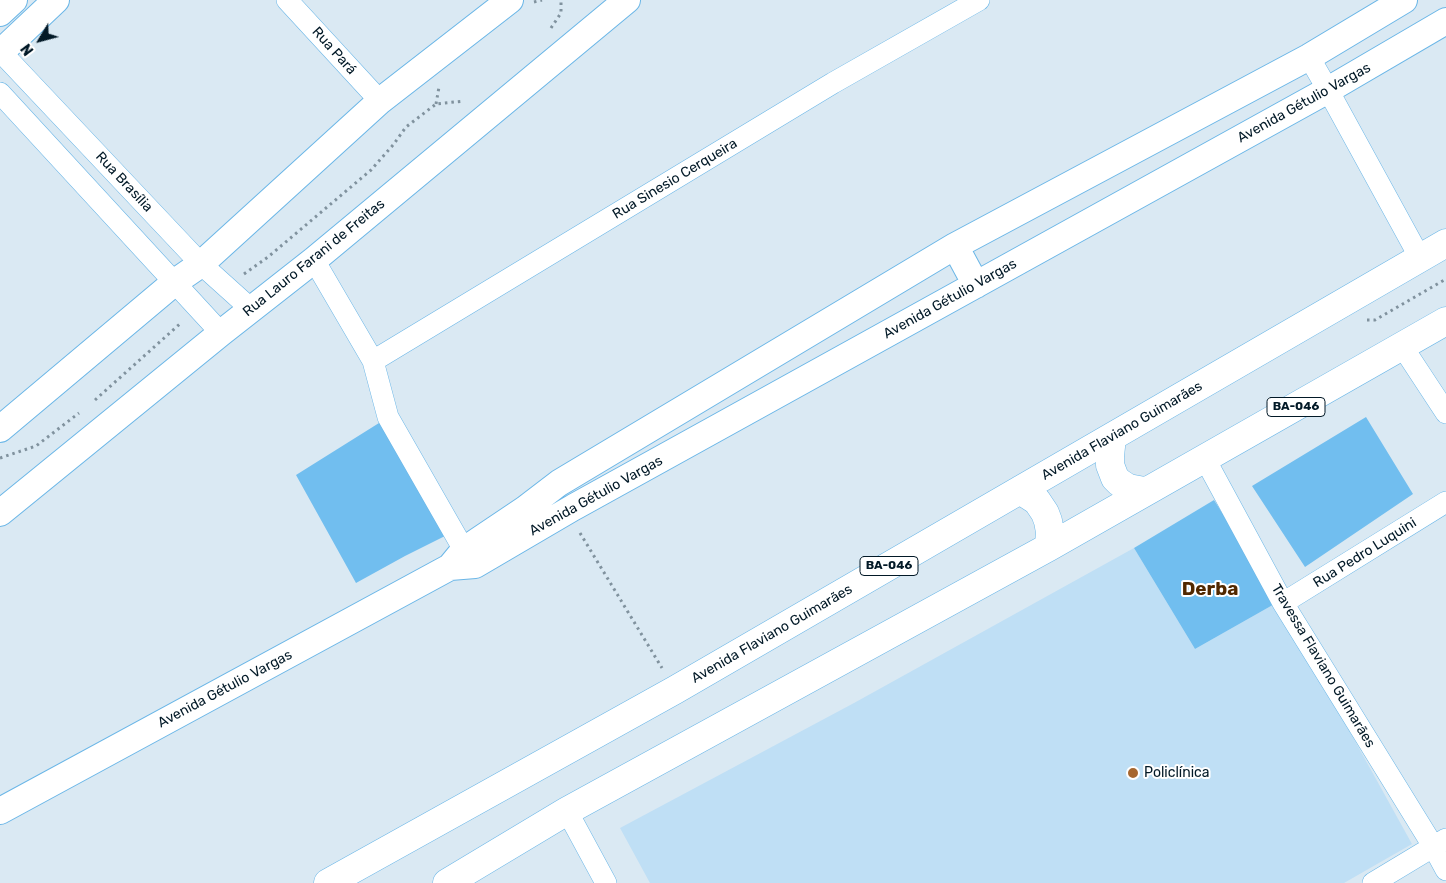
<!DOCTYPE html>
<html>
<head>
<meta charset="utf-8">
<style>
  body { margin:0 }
  #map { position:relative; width:1446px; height:883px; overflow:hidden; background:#dae9f3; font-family:Rubik,sans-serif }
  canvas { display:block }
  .north { position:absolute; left:15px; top:15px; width:50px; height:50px; -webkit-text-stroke:4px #fff; paint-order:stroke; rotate:233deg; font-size:14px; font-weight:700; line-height:20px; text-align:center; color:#021927 }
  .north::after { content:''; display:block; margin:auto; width:18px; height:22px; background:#021927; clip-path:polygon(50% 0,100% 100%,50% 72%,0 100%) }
</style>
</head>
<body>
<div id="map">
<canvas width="1446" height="883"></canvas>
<div class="north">N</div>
</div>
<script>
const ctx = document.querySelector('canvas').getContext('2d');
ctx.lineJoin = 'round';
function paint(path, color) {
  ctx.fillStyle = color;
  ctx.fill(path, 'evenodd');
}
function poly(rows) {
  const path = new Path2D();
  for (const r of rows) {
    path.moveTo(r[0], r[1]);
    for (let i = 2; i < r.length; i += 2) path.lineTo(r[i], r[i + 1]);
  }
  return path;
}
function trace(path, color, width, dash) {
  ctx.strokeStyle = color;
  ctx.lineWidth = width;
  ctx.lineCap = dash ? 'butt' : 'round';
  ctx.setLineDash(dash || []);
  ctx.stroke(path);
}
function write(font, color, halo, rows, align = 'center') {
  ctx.font = font + ' Rubik,sans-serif';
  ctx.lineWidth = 4;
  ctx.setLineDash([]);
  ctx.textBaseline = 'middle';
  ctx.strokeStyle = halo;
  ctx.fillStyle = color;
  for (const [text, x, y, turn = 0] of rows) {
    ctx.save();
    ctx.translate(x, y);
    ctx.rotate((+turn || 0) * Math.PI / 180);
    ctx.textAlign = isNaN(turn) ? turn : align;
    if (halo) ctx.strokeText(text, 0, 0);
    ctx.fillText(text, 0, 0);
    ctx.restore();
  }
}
paint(poly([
  [1134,548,1195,649,1278,602,1412,844,1344,883,650,883,620,828,854,703]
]), '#bfdff5');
paint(poly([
  [1366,417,1413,494,1305,567,1252,486],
  [387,418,453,532,405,556,356,583,296,475],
  [1214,500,1278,602,1195,649,1134,548]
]), '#71beef');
const minor = poly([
  [287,0,380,101],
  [0,51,201,264,251,309],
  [1309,57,1328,90,1420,258],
  [0,93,221,333],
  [314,260,373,361,388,417,464,550,473,563],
  [1402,346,1446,413],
  [373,361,833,83,979,0],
  [1205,459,1283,603,1433,846,1446,870],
  [1283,603,1446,502],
  [567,811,606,883],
  [1373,883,1446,839]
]);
const tertiary = poly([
  [0,13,14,0],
  [0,53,56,0],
  [955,246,976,285],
  [0,429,175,282,201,264,380,101,510,0],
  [0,513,221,333,314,260,627,0],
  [450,567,475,565,574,507,1328,90,1446,21],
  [0,811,450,567,464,550,525,509,559,483,955,246,1309,57,1404,0]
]);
const primary = poly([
  [1112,437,1110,456,1110,465,1115,478,1119,482,1128,488,1144,491],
  [1020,490,1037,501,1045,513,1048,521,1050,532,1049,547],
  [328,883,675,690,1446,243],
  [447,883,567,811,1049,547,1446,321]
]);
trace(minor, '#6ab6e7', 22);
trace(tertiary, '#6ab6e7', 28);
trace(primary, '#6ab6e7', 29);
trace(poly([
  [534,2,542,0],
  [551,28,561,13,561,0],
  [436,104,439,87],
  [244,274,268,257,371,170,393,145,406,127,436,104,464,101],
  [1367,320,1375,320,1446,279],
  [95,400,182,322],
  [0,458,36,446,79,413],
  [580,533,662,668]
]), '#80929e', 3, [2.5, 4]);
trace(minor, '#fff', 21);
trace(tertiary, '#fff', 26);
trace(primary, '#fff', 28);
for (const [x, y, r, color] of [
  [1133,773,6,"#a6662f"]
]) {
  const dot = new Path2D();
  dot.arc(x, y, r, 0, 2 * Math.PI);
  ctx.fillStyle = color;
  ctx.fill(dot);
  trace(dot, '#fff', 2);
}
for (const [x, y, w] of [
  [1296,407,58],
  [889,566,58]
]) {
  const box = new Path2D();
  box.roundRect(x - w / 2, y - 9.5, w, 19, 4);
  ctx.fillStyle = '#fff';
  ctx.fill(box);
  trace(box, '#021927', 1);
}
write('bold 12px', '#021927', null, [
  ["BA-046",1296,407],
  ["BA-046",889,566]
]);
write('14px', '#021927', '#fff', [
  ["Rua Pará",334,51,48],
  ["Avenida Gétulio Vargas",1304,103,-29],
  ["Rua Sinesio Cerqueira",675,179,-31],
  ["Rua Brasília",124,182,47],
  ["Rua Lauro Farani de Freitas",314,258,-39],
  ["Avenida Gétulio Vargas",950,299,-29],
  ["Avenida Flaviano Guimarães",1122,431,-30],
  ["Avenida Gétulio Vargas",596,496,-29],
  ["Rua Pedro Luquini",1365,553,-32],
  ["Avenida Flaviano Guimarães",772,634,-30],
  ["Travessa Flaviano Guimarães",1323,666,59],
  ["Avenida Gétulio Vargas",225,689,-28]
]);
write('14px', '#021927', '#fff', [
  ["Policlínica",1144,773]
], 'left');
write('bold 19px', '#512800', '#fff', [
  ["Derba",1210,590]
]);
</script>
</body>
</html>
